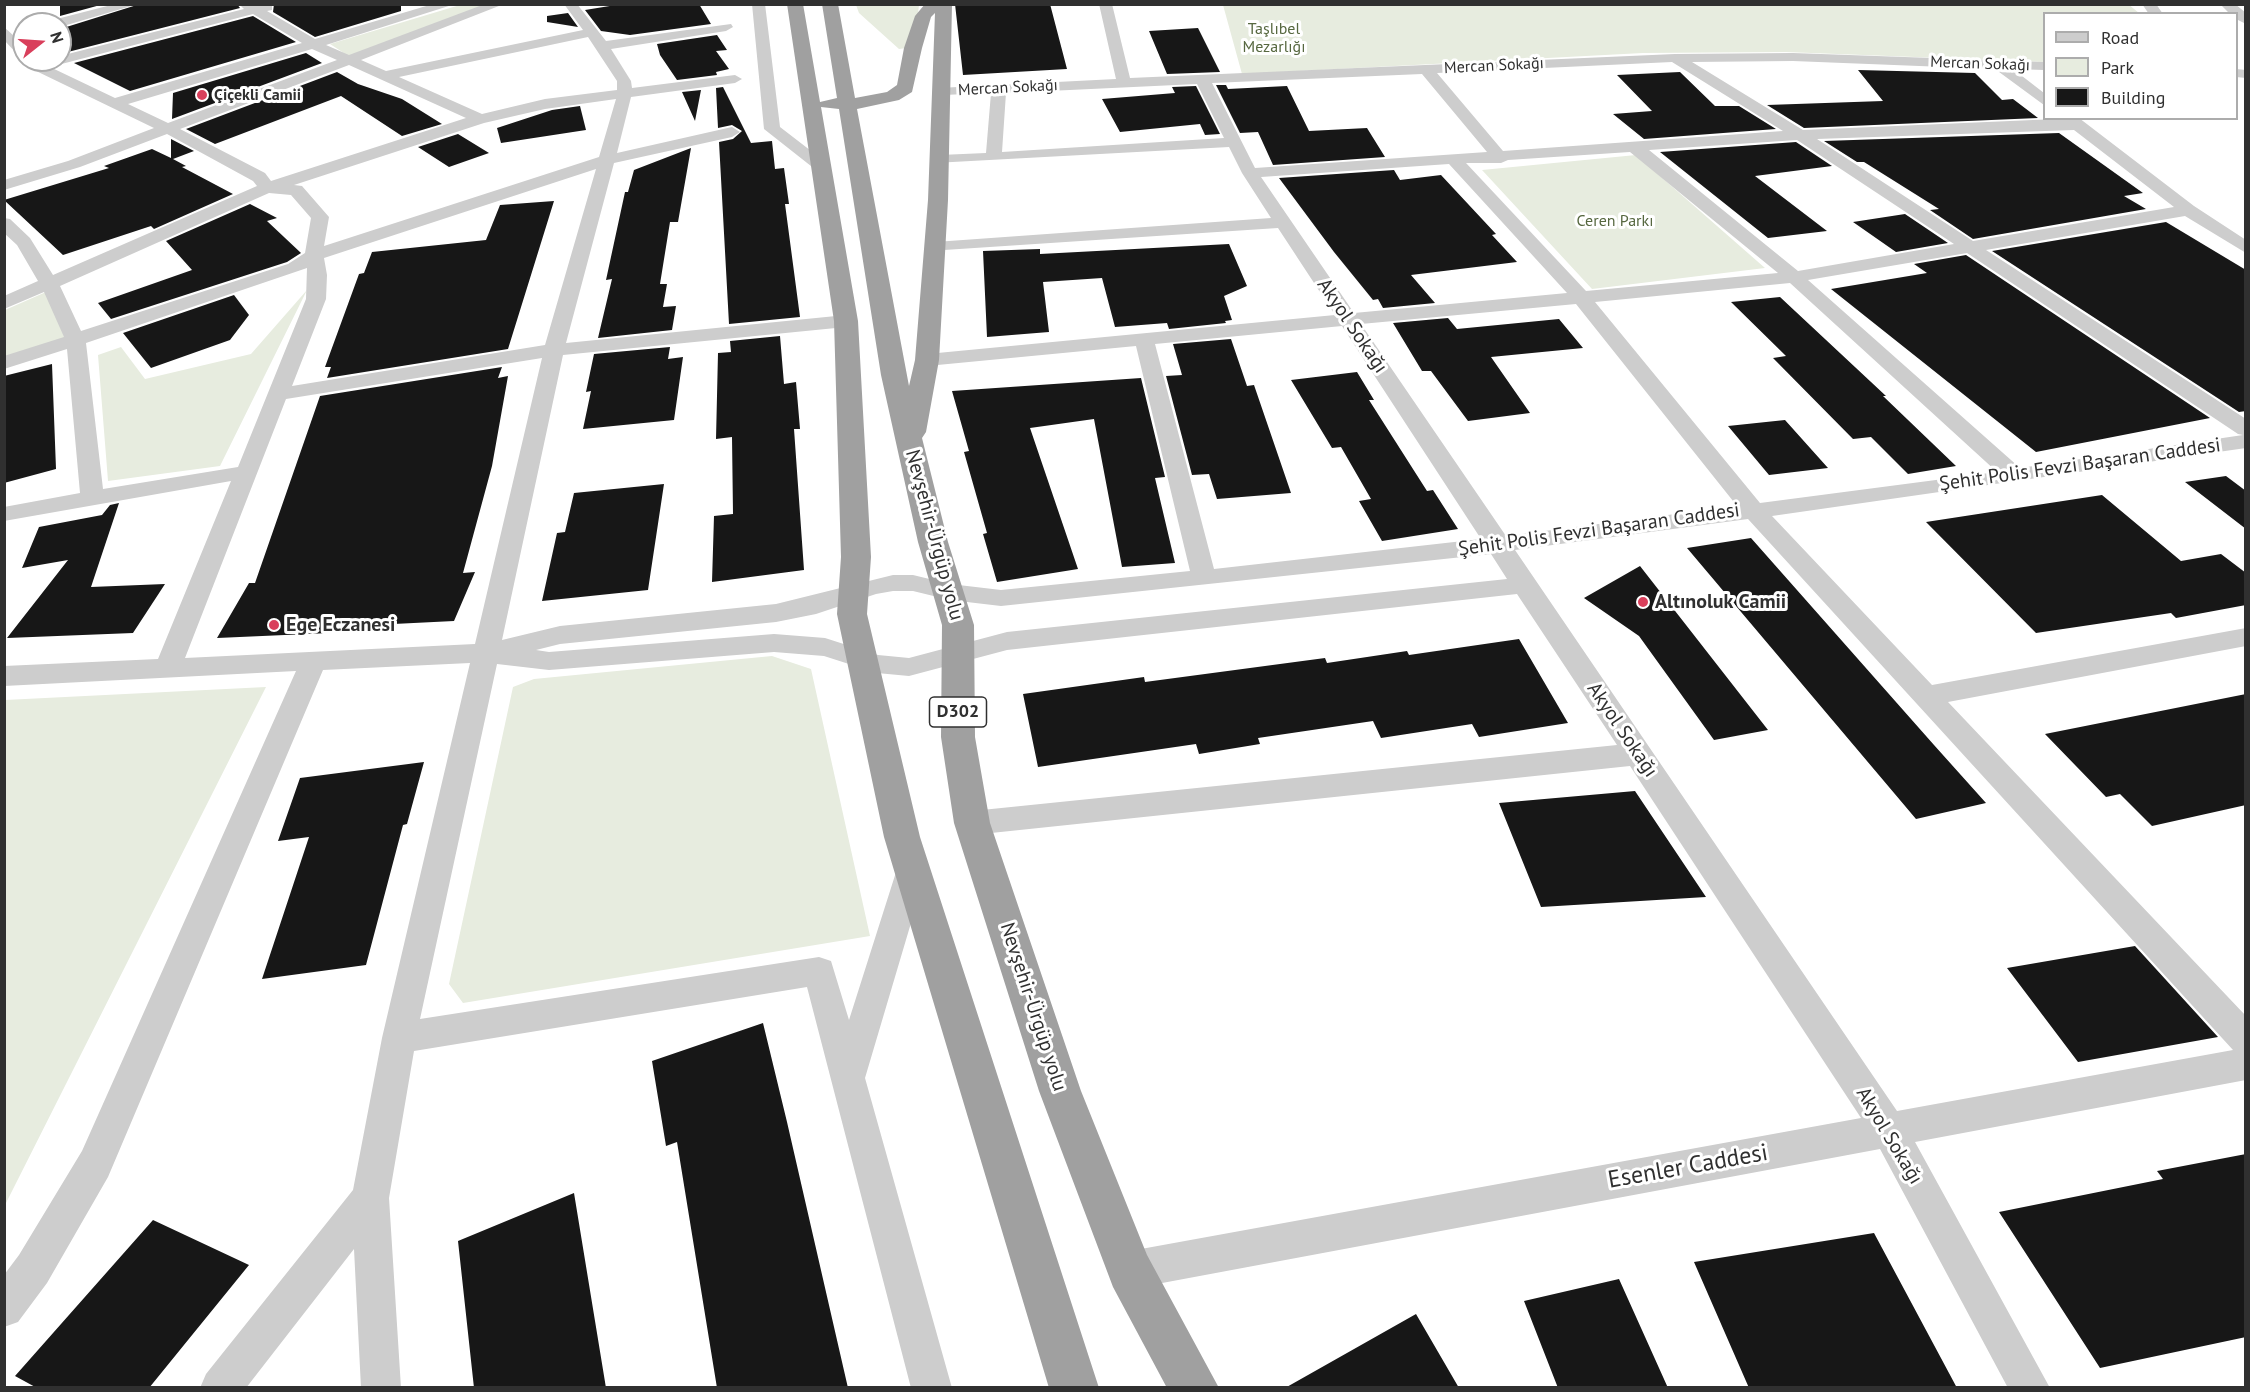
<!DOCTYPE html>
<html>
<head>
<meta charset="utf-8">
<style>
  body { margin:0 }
  #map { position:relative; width:2250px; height:1392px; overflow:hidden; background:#fff; font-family:"PT Sans",sans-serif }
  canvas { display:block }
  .frame { position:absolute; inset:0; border:6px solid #303030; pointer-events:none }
  .legend { position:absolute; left:2043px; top:12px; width:195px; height:108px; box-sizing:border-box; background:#fff; border:2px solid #acacac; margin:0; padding:8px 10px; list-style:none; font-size:18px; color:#303030 }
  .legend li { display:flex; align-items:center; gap:12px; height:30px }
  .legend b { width:30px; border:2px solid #acacac }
  .north { position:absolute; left:12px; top:12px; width:60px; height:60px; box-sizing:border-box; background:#fff; border:2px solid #acacac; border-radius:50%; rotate:73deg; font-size:16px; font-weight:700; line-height:24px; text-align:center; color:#303030 }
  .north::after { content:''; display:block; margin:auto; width:21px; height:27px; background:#d93f5b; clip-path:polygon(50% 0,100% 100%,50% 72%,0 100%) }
</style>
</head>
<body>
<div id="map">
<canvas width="2250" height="1392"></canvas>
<div class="frame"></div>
<ul class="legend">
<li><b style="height:8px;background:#cdcdcd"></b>Road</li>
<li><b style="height:16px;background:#e7ecdf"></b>Park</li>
<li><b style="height:16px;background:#171717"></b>Building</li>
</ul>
<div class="north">N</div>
</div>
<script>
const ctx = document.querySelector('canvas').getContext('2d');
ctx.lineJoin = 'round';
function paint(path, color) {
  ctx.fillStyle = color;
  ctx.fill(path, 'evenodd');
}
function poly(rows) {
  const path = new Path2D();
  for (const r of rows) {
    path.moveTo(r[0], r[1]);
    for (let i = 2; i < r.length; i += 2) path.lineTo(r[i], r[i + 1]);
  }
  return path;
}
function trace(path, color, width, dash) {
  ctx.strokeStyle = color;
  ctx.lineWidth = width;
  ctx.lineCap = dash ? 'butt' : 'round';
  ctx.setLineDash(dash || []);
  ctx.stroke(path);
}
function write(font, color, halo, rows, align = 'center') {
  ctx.font = font + ' "PT Sans",sans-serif';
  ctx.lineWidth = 6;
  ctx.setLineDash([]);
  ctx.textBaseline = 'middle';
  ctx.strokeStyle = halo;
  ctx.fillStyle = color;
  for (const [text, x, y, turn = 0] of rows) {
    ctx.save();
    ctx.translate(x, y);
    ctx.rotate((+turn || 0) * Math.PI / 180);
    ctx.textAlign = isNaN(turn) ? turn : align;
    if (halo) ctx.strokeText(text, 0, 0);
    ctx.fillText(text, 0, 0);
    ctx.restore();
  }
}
paint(poly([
  [2128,4,2139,13,2044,14,2044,62,1786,52,1643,53,1242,74,1223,5],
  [460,5,484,5,350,57,330,44],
  [856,5,919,5,914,47,899,49,859,13],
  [1636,155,1765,268,1592,289,1482,170],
  [307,290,220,466,108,481,98,355,121,347,145,379,251,354],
  [46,292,66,341,5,360,5,310],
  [772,656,811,669,870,936,463,1003,449,984,513,687,534,679],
  [266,687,5,1205,5,700]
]), '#e7ecdf');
paint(poly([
  [60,4,104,4,60,16],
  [140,4,237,4,240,8,60,54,60,29],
  [274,4,401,4,401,11,315,37,273,12],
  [622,4,699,4,711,24,630,35,601,31,585,10],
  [955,4,1050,4,1067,69,963,75],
  [568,13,578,27,547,22,547,16],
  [253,16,296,42,130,91,74,63],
  [1198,28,1220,72,1167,74,1149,31],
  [717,35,727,50,716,51,729,69,716,72,717,75,677,80,660,55,657,44],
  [306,53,322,63,172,119,173,93],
  [1858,70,1975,73,2002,100,2013,99,2038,118,1804,128,1767,105,1883,101],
  [337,72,358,84,402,99,442,124,402,136,341,96,215,144,186,129],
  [1680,72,1715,106,1739,106,1776,129,1644,139,1613,114,1652,111,1617,75],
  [1216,85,1226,85,1228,89,1287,86,1309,131,1367,128,1385,157,1273,165,1258,132,1240,133],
  [1196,86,1220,134,1205,135,1200,124,1120,132,1102,99,1175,93,1172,87],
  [723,87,751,143,772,141,775,169,784,168,789,204,785,204,800,317,729,324,719,142,733,139,742,131,732,125,718,128,716,88],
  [701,90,695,121,682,92],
  [580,106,586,130,501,143,497,128,552,110],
  [2059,133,2143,193,2124,196,2146,209,1973,239,1930,210,1939,209,1864,162,1857,162,1824,141],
  [458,134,489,153,449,167,418,147],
  [171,139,194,151,173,159,186,166,182,167,233,194,154,229,151,226,63,255,4,200,109,168,104,166,152,149,171,158],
  [1796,142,1832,166,1755,176,1827,231,1768,238,1660,152],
  [691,148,678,222,670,222,660,284,667,284,663,307,676,306,672,330,598,338,612,279,606,280,625,192,628,192,634,170],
  [1394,170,1400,180,1441,175,1496,234,1492,235,1517,262,1411,275,1435,303,1383,308,1378,299,1373,300,1334,252,1279,178],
  [554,201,508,349,327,378,331,367,325,367,344,315,359,274,364,273,372,252,486,240,500,205],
  [250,204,277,218,267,221,301,253,287,262,111,319,98,303,192,270,166,241],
  [1905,214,1948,243,1896,252,1853,222],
  [2166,222,2246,270,2246,411,2239,412,1992,251],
  [1229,244,1247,286,1224,296,1232,320,1225,321,1226,323,1169,329,1167,323,1115,327,1102,278,1043,282,1049,332,987,337,983,251,1040,249,1040,254],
  [1966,255,2210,418,2036,452,1831,289,1927,273,1914,264],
  [234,295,249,315,230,340,151,368,123,333],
  [1780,297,1886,396,1883,396,1956,466,1908,474,1871,437,1853,439,1773,358,1786,356,1731,302],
  [1448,318,1457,329,1559,319,1583,348,1491,357,1530,413,1468,421,1431,371,1422,371,1393,323],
  [780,336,784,384,796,382,800,429,794,429,804,570,712,582,714,516,733,514,732,437,716,439,718,353,731,352,730,341],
  [1231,339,1247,386,1254,385,1291,493,1217,499,1209,474,1192,475,1166,376,1182,375,1173,344],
  [670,347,668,359,683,357,674,420,583,429,591,391,586,392,594,354],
  [52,364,56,469,4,483,4,376],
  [502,367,498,378,508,376,492,466,463,573,475,572,454,621,333,627,330,633,217,638,249,583,255,583,320,396],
  [1357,372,1374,400,1369,400,1427,491,1433,490,1458,529,1382,541,1359,501,1371,499,1341,447,1332,448,1291,380],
  [1141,378,1165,477,1155,478,1175,563,1122,567,1094,419,1030,428,1078,569,997,582,983,534,987,533,964,452,969,451,952,391],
  [1785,420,1828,468,1769,475,1728,426],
  [2226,476,2246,491,2246,529,2185,482],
  [664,484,648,590,542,601,557,533,565,532,574,493],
  [2102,495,2181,561,2221,554,2246,573,2246,605,2176,618,2171,613,2036,633,1926,522],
  [119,503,91,587,165,584,133,633,7,638,68,560,22,568,39,527,102,515,110,505],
  [1751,538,1934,745,1986,803,1916,819,1687,548],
  [1640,566,1768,730,1714,740,1639,636,1584,598],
  [1519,639,1568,723,1479,737,1472,724,1381,738,1373,721,1258,738,1260,744,1199,754,1196,744,1038,767,1023,694,1144,677,1145,682,1325,658,1327,663,1407,651,1409,655],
  [2246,694,2246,805,2152,826,2120,794,2106,797,2045,734],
  [424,762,407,824,403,825,366,965,262,979,309,837,278,841,300,778],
  [1635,791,1706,897,1541,907,1499,803],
  [2135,946,2218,1037,2078,1062,2007,968],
  [763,1023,787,1122,848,1388,717,1388,677,1142,666,1146,652,1061],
  [2246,1154,2246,1337,2100,1368,1999,1212,2163,1179,2157,1171],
  [574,1193,606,1388,474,1388,458,1241],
  [153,1220,249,1265,149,1388,37,1388,15,1376],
  [1874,1233,1957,1388,1749,1388,1694,1262],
  [1619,1279,1668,1388,1558,1388,1524,1301],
  [1416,1314,1459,1388,1285,1388]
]), '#171717');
paint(poly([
  [115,4,138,4,60,27,60,24,47,24,49,21,115,4],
  [239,4,272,4,272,10,267,11,315,39,433,4,455,4,326,45,349,55,485,4,504,4,361,60,386,71,583,30,564,4,577,4,606,41,731,24,733,27,726,31,611,49,631,81,632,88,735,75,742,79,735,83,631,97,617,153,732,127,740,132,732,137,614,163,566,343,846,315,856,321,846,327,563,355,502,640,560,626,776,604,893,575,913,575,950,584,1001,590,1190,571,1136,346,927,366,920,364,917,360,920,356,927,354,1335,315,1278,228,929,251,926,247,929,243,935,242,1271,218,1242,173,1229,147,934,163,932,160,940,155,986,153,991,93,943,95,936,91,938,88,1116,79,1099,4,1112,4,1130,78,1675,54,1793,53,2044,62,2044,70,2013,69,2044,93,2044,105,1995,69,1793,61,1692,62,1803,130,2079,118,2194,206,2246,240,2246,253,2185,216,1986,250,2246,419,2246,448,1772,516,1932,685,2246,628,2246,646,1948,702,2246,1016,2246,1080,1915,1142,2050,1388,2008,1388,1880,1149,1130,1289,1116,1284,1111,1270,1116,1256,1130,1251,1861,1118,1630,766,972,835,962,831,957,823,962,815,972,811,1617,745,1517,594,1007,650,909,676,877,673,824,656,774,652,549,670,497,664,420,1019,819,957,831,961,849,1020,897,869,901,860,912,856,923,860,927,869,865,1078,952,1388,911,1388,807,987,414,1051,389,1198,401,1388,361,1388,354,1249,246,1388,200,1388,206,1374,353,1190,382,1038,470,663,323,670,108,1177,47,1283,18,1322,4,1327,4,1275,19,1255,82,1151,296,671,4,686,4,666,158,659,231,481,4,521,4,507,80,493,67,349,4,369,4,356,64,337,44,292,4,309,4,296,38,281,17,245,4,233,4,218,10,219,30,238,53,275,257,186,253,181,167,134,80,167,4,190,4,180,68,161,154,128,32,69,24,60,60,60,60,56,244,9,239,4],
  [253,14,302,43,115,98,50,67,253,14],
  [588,37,617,81,617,90,545,99,482,114,399,77,588,37],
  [312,49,337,60,168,123,128,104,312,49],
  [1672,62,1783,131,1503,151,1437,73,1672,62],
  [349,65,466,118,271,181,265,173,180,129,349,65],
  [1422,74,1487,152,1255,168,1212,83,1422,74],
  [1197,84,1224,138,1002,152,1006,93,1197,84],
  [616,99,599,157,324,246,329,217,302,186,294,185,484,123,545,109,616,99],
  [2074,130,2174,207,1973,241,1817,139,2074,130],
  [1797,140,1954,244,1798,271,1649,150,1797,140],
  [1630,152,1778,273,1586,291,1466,163,1501,163,1508,160,1630,152],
  [1449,164,1567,293,1354,313,1261,177,1449,164],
  [596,169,545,345,292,386,326,299,327,275,324,258,596,169],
  [269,193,291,195,311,218,305,253,288,264,81,331,60,286,269,193],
  [1967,253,2238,434,2243,435,2020,468,1808,280,1967,253],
  [307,268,306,299,238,467,103,489,86,343,307,268],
  [1790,283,1997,472,1760,503,1595,302,1790,283],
  [1576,304,1737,506,1506,536,1361,324,1576,304],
  [1342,326,1481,539,1214,569,1155,344,1342,326],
  [542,358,475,644,185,658,286,399,542,358],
  [1748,519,2233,1050,1897,1111,1515,550,1748,519],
  [1491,554,1507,579,1007,632,909,658,878,655,825,638,774,634,549,652,536,650,560,644,776,622,816,614,876,594,893,591,913,591,950,600,1001,606,1491,554],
  [752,4,765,4,780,127,828,164,830,167,828,170,816,170,764,129,752,4],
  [2142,4,2156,4,2163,14,2149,14,2142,4],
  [2220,4,2235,4,2246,13,2246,24,2236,19,2236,14,2230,14,2220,4],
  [4,27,24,45,24,57,19,56,4,40,4,27],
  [2236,69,2246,70,2246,78,2236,77,2236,69]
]), '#cdcdcd');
paint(poly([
  [787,4,803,4,820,102,837,98,822,4,838,4,855,98,887,92,897,85,904,48,915,16,925,4,952,4,948,200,939,360,926,432,922,438,948,542,974,625,975,737,990,823,1081,1091,1147,1255,1219,1388,1167,1388,1113,1287,1039,1091,954,823,941,737,942,625,918,542,881,375,839,109,821,107,858,321,871,557,867,614,920,837,1099,1388,1049,1388,884,837,837,614,841,557,834,321,787,4],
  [935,13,928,200,915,360,909,386,857,109,899,100,912,92,922,48,931,17,935,13]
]), '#a0a0a0');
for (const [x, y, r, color] of [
  [202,95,6,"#d93f5b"],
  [1643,602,6,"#d93f5b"],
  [274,625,6,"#d93f5b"]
]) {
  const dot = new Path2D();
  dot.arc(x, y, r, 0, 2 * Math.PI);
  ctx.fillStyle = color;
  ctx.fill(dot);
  trace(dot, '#fff', 2);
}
write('16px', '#576840', '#fff', [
  ["Taşlıbel",1274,29],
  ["Mezarlığı",1274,47],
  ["Ceren Parkı",1615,221]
]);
write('16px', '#303030', '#fff', [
  ["Mercan Sokağı",1980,64,2],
  ["Mercan Sokağı",1494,66,-3],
  ["Mercan Sokağı",1008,88,-3]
]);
write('bold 16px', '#303030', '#fff', [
  ["Çiçekli Camii",214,95]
], 'left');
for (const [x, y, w] of [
  [958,712,57]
]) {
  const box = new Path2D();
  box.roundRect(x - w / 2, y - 15, w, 30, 4.5);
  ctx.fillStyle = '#fff';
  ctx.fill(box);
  trace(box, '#303030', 1.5);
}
write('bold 18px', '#303030', null, [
  ["D302",958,712]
]);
write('20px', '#303030', '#fff', [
  ["Akyol Sokağı",1352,326,56],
  ["Şehit Polis Fevzi Başaran Caddesi",2080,465,-8],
  ["Şehit Polis Fevzi Başaran Caddesi",1599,530,-8],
  ["Nevşehir-Ürgüp yolu",934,535,75],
  ["Akyol Sokağı",1622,730,56],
  ["Nevşehir-Ürgüp yolu",1033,1007,72],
  ["Akyol Sokağı",1889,1136,59]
]);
write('bold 20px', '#303030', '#fff', [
  ["Altınoluk Camii",1655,602],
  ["Ege Eczanesi",286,625]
], 'left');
write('24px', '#303030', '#fff', [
  ["Esenler Caddesi",1688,1167,-10]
]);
</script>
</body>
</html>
